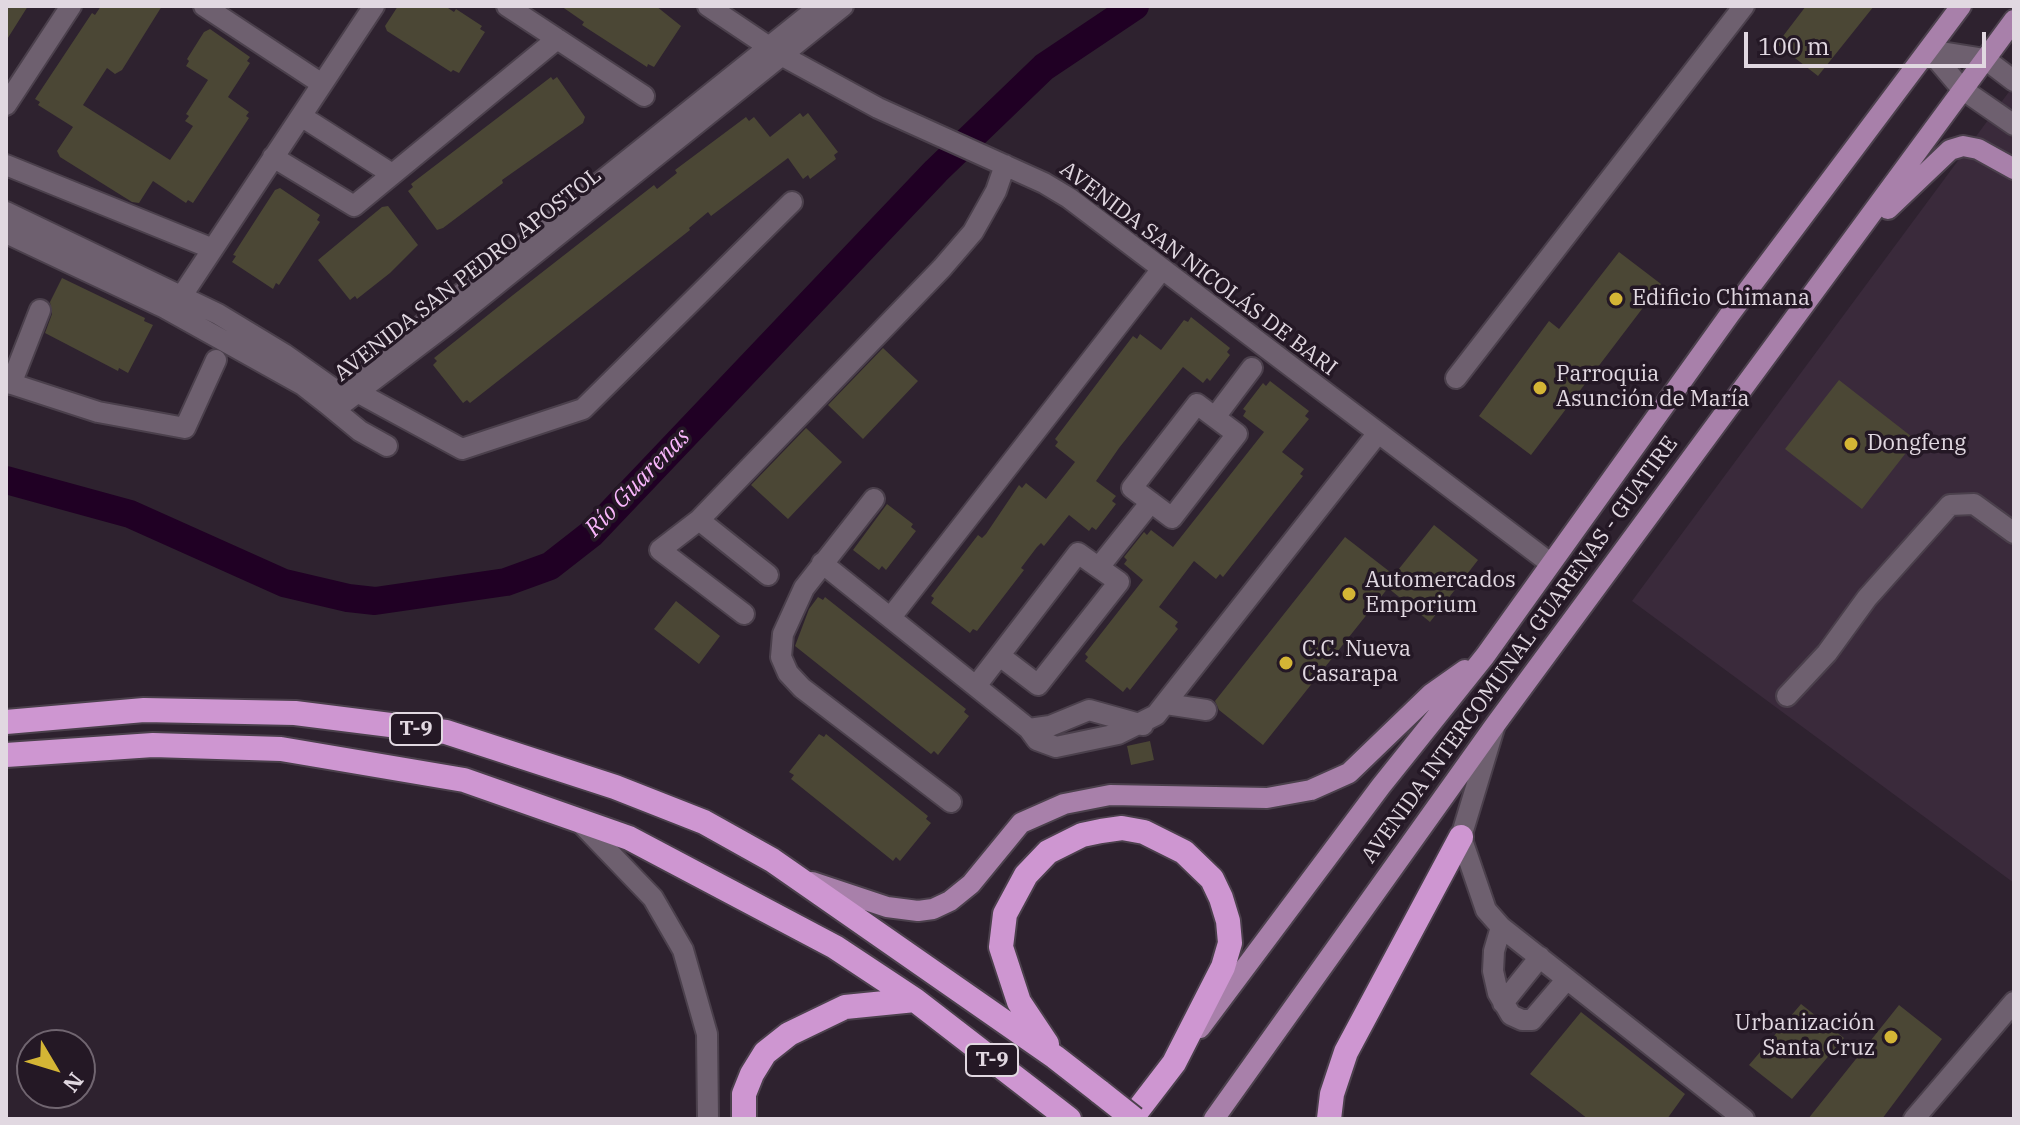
<!DOCTYPE html>
<html>
<head>
<meta charset="utf-8">
<style>
  body { margin:0 }
  #map { position:relative; width:2020px; height:1125px; overflow:hidden; background:#2e222f; font-family:"IBM Plex Serif",serif }
  canvas { display:block }
  .frame { position:absolute; inset:0; border:8px solid #e1d8e1; pointer-events:none }
  .north { position:absolute; left:16px; top:1029px; width:80px; height:80px; box-sizing:border-box; background:#241825; border:2px solid #706570; border-radius:50%; rotate:128deg; font-size:22px; font-weight:700; line-height:32px; text-align:center; color:#e1d8e1 }
  .north::after { content:''; display:block; margin:auto; width:28px; height:36px; background:#d4b535; clip-path:polygon(50% 0,100% 100%,50% 72%,0 100%) }
  .scale { position:absolute; left:1744px; top:32px; width:242px; height:36px; box-sizing:border-box; border:4px solid #e1d8e1; border-top:0; padding-left:10px; font-size:24px; line-height:28px; white-space:nowrap; color:#e1d8e1; -webkit-text-stroke:6px #241825; paint-order:stroke }
</style>
</head>
<body>
<div id="map">
<canvas width="2020" height="1125"></canvas>
<div class="frame"></div>
<div class="north">N</div>
<div class="scale">100 m</div>
</div>
<script>
const ctx = document.querySelector('canvas').getContext('2d');
ctx.lineJoin = 'round';
function paint(path, color) {
  ctx.fillStyle = color;
  ctx.fill(path, 'evenodd');
}
function poly(rows) {
  const path = new Path2D();
  for (const r of rows) {
    path.moveTo(r[0], r[1]);
    for (let i = 2; i < r.length; i += 2) path.lineTo(r[i], r[i + 1]);
  }
  return path;
}
function trace(path, color, width, dash) {
  ctx.strokeStyle = color;
  ctx.lineWidth = width;
  ctx.lineCap = dash ? 'butt' : 'round';
  ctx.setLineDash(dash || []);
  ctx.stroke(path);
}
function write(font, color, halo, rows, align = 'center') {
  ctx.font = font + ' "IBM Plex Serif",serif';
  ctx.lineWidth = 7;
  ctx.setLineDash([]);
  ctx.textBaseline = 'middle';
  ctx.strokeStyle = halo;
  ctx.fillStyle = color;
  for (const [text, x, y, turn = 0] of rows) {
    ctx.save();
    ctx.translate(x, y);
    ctx.rotate((+turn || 0) * Math.PI / 180);
    ctx.textAlign = isNaN(turn) ? turn : align;
    if (halo) ctx.strokeText(text, 0, 0);
    ctx.fillText(text, 0, 0);
    ctx.restore();
  }
}
paint(poly([
  [2014,85,2014,883,1632,601]
]), '#3a2a3b');
trace(poly([
  [6,480,130,514,284,583,348,598,375,601,506,582,550,566,591,534,936,171,1044,67,1135,6]
]), '#200024', 28);
paint(poly([
  [6,6,28,6,6,41],
  [101,6,162,6,122,70,115,74,107,68,83,105,170,160,193,126,185,121,189,116,186,114,208,80,186,66,189,61,187,59,204,32,210,29,250,57,247,61,250,63,228,97,249,112,246,116,249,118,193,203,188,200,186,203,153,181,139,203,132,202,60,157,57,151,73,127,38,105,40,102,35,99,92,13,95,15],
  [398,6,445,6,454,12,456,9,482,26,480,29,485,32,459,73,453,70,451,72,387,31,385,26],
  [561,6,656,6,681,26,654,67,648,64,647,67,582,25,584,22],
  [1806,6,1874,6,1818,76,1777,44],
  [551,77,553,80,557,77,585,117,583,123,502,180,503,183,443,228,437,230,408,191,413,187,411,184],
  [800,113,803,117,808,113,838,152,834,155,836,159,810,179,808,175,803,179,788,158,711,216,708,212,689,228,690,230,470,403,467,400,463,403,433,365,437,361,434,358,513,295,654,185,657,189,677,173,675,170,746,117,749,121,754,117,770,137],
  [280,188,320,215,317,220,320,222,279,285,276,283,273,289,232,262,236,256,233,255,275,190],
  [388,206,418,245,390,273,357,299,355,296,350,300,318,260,382,207],
  [1619,252,1661,284,1531,455,1479,416,1549,321,1559,329],
  [62,278,145,318,144,321,153,325,128,373,119,368,118,371,45,333,52,314,50,302],
  [1191,317,1230,348,1227,352,1230,355,1210,381,1207,378,1203,383,1183,367,1119,448,1096,481,1116,496,1112,501,1116,504,1096,530,1092,527,1089,531,1069,515,1044,546,1041,543,1037,547,1021,568,1024,570,977,631,973,629,970,633,931,603,934,598,931,596,978,535,982,538,986,534,1019,485,1022,488,1026,483,1046,499,1075,462,1055,446,1058,442,1055,439,1133,336,1137,339,1140,334,1161,350,1184,320,1188,322],
  [883,348,918,381,863,439,828,405],
  [1839,380,1916,440,1862,509,1785,449],
  [1270,381,1309,411,1305,416,1309,419,1282,452,1304,469,1300,474,1303,476,1223,577,1220,574,1216,579,1194,561,1159,607,1178,622,1175,626,1178,629,1130,690,1127,687,1123,692,1085,661,1088,657,1085,654,1143,580,1124,564,1127,560,1124,557,1144,532,1147,535,1151,530,1173,547,1264,432,1243,416,1246,411,1243,409,1263,383,1266,386],
  [806,428,842,462,788,519,751,485],
  [887,504,913,524,911,527,916,531,886,570,882,566,879,570,853,550],
  [1434,525,1478,560,1430,622,1388,588,1263,745,1219,710,1215,701,1345,537,1394,575],
  [818,597,823,600,825,597,966,709,964,712,969,716,938,755,934,751,931,754,795,646,809,609],
  [676,601,720,636,699,664,654,629],
  [819,734,824,737,826,734,928,816,926,819,931,823,900,861,896,857,893,861,791,779,794,775,789,772],
  [1150,741,1154,760,1131,765,1127,746],
  [1801,1004,1844,1038,1792,1099,1749,1065],
  [1899,1005,1942,1039,1882,1119,1808,1119],
  [1581,1012,1685,1094,1667,1119,1588,1119,1530,1074]
]), '#4b4735');
const minor = poly([
  [204,6,322,84],
  [507,6,644,96],
  [708,6,781,55,878,108,1044,183,1069,198,1550,563],
  [1929,50,1962,89,2014,125],
  [1929,50,1985,59,2014,81],
  [6,105,71,6],
  [301,116,392,174],
  [273,157,354,206,557,39],
  [6,165,213,249],
  [6,212,218,314,284,354,335,390,346,386,820,6],
  [6,233,165,308,303,385,326,403,342,404,451,321,843,6],
  [181,297,374,6],
  [1456,378,1744,6],
  [6,382,98,412,185,428,216,360],
  [11,384,40,310],
  [346,386,462,449,583,409,792,202],
  [326,403,360,431,387,446],
  [1197,404,1237,434,1172,518,1132,488,1197,404],
  [1215,417,1252,368],
  [874,499,804,588,783,634,781,657,788,673,802,688,951,802],
  [699,520,768,575],
  [822,563,1029,729,1037,740,1056,747,1118,734,1156,715,1378,433],
  [1099,567,1151,502],
  [744,614,660,550,699,520,942,268,973,232,996,191,1005,165],
  [891,617,1162,269],
  [976,686,1078,553,1119,582,1038,685,1000,656],
  [1787,696,1827,653,1867,598,1950,505,1974,504,2014,533],
  [1166,704,1206,710],
  [1494,728,1461,837,1486,910,1501,927,1744,1119],
  [1029,729,1050,726,1089,710,1143,725],
  [578,820,653,898,683,950,707,1034,708,1119],
  [1501,927,1494,951,1493,971,1498,993,1511,1015,1522,1020,1532,1020,1567,979],
  [1503,1003,1540,957],
  [1914,1119,2014,1002]
]);
const major = poly([
  [1888,209,1950,150,1963,146,1978,149,2014,169],
  [812,882,887,907,918,911,933,909,950,901,971,884,1021,823,1064,804,1110,795,1267,798,1311,790,1349,773,1431,694,1465,670],
  [1200,1028,1381,786,1485,656,1730,314,1961,6],
  [1214,1119,1495,725,2014,20]
]);
const highway = poly([
  [6,722,144,710,295,713,446,732,615,787,704,822,772,860,1055,1057,1100,1092],
  [6,755,153,745,281,749,464,780,629,838,835,947,915,1000,1069,1119],
  [1047,1044,1019,1002,1001,947,1005,914,1026,875,1048,852,1082,835,1101,831,1122,828,1144,832,1184,852,1212,879,1221,898,1228,921,1230,943,1223,967,1174,1063,1131,1119],
  [744,1119,744,1094,752,1074,765,1053,789,1034,845,1007,915,1000],
  [1329,1119,1332,1094,1346,1052,1461,837]
]);
trace(minor, '#4b404c', 24);
trace(major, '#4b404c', 24);
trace(highway, '#4b404c', 28);
trace(minor, '#6e606f', 20);
trace(major, '#a880aa', 20);
trace(highway, '#ce96d1', 24);
const highwayBridge = poly([
  [1100,1092,1134,1119]
]);
trace(highwayBridge, '#4b404c', 28, []);
trace(highwayBridge, '#ce96d1', 24);
for (const [x, y, r, color] of [
  [1616,299,8,"#d4b535"],
  [1540,388,8,"#d4b535"],
  [1851,444,8,"#d4b535"],
  [1349,594,8,"#d4b535"],
  [1286,663,8,"#d4b535"],
  [1891,1037,8,"#d4b535"]
]) {
  const dot = new Path2D();
  dot.arc(x, y, r, 0, 2 * Math.PI);
  ctx.fillStyle = color;
  ctx.fill(dot);
  trace(dot, '#241825', 3);
}
for (const [x, y, w] of [
  [416,729,52],
  [992,1060,52]
]) {
  const box = new Path2D();
  box.roundRect(x - w / 2, y - 16, w, 32, 6);
  ctx.fillStyle = '#241825';
  ctx.fill(box);
  trace(box, '#e1d8e1', 2);
}
write('bold 20px', '#e1d8e1', null, [
  ["T-9",416,729],
  ["T-9",992,1060]
]);
write('22px', '#e1d8e1', '#241825', [
  ["AVENIDA SAN NICOLÁS DE BARI",1198,269,37],
  ["AVENIDA SAN PEDRO APOSTOL",468,275,-38],
  ["AVENIDA INTERCOMUNAL GUARENAS - GUATIRE",1520,650,-54]
]);
write('22px', '#e1d8e1', '#241825', [
  ["Edificio Chimana",1632,299],
  ["Parroquia",1556,375],
  ["Asunción de María",1556,400],
  ["Dongfeng",1867,444],
  ["Automercados",1365,581],
  ["Emporium",1365,606],
  ["C.C. Nueva",1302,650],
  ["Casarapa",1302,675],
  ["Urbanización",1875,1024,"right"],
  ["Santa Cruz",1875,1049,"right"]
], 'left');
write('italic 24px', '#f9b6fc', '#241825', [
  ["Río Guarenas",638,483,-46]
]);
</script>
</body>
</html>
